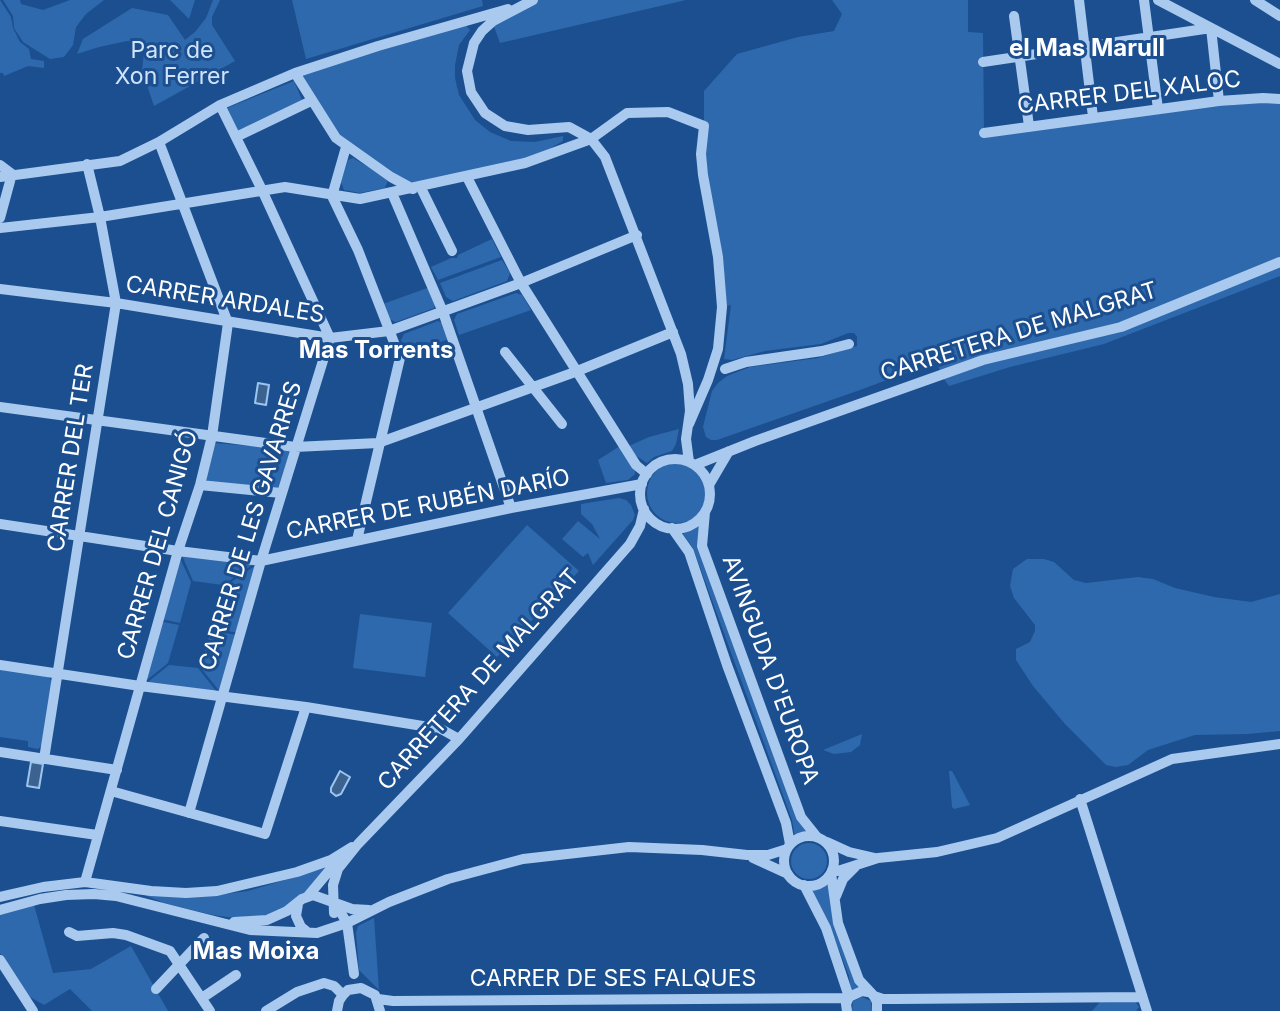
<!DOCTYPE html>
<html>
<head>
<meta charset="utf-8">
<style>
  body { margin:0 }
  canvas { display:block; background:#1b4f8f }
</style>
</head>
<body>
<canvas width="1280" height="1011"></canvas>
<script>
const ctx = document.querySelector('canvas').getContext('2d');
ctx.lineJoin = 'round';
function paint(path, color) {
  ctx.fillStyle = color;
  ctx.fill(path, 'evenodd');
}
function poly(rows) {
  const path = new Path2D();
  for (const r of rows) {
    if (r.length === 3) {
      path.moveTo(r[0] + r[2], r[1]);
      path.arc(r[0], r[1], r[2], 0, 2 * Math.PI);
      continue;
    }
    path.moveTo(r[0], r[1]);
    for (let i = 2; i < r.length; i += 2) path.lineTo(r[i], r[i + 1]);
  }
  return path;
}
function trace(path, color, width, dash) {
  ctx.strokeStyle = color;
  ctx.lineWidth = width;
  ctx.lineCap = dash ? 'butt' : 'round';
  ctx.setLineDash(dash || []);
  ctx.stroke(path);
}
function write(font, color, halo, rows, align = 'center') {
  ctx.font = font + ' Inter,sans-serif';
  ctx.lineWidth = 6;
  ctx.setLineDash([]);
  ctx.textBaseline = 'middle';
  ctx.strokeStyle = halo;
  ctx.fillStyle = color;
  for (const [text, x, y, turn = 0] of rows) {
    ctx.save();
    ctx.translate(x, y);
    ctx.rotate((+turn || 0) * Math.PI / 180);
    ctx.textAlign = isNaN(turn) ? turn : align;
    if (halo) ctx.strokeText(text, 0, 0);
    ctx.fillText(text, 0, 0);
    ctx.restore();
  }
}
paint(poly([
  [0,0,11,17,13,28,20,42,29,49,31,59,44,61,44,68,28,66,4,76,3,73,0,73],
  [3,0,20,0,21,4,43,10,70,0,104,0,86,14,76,27,73,45,64,57,50,59,23,42,14,28,13,16],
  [170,0,195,0,189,19],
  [213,0,220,0,212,17,212,25,235,61,154,106,142,70,145,44,127,41,99,47,77,54,83,39,132,8,168,15,185,40,195,32,206,18],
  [292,0,482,0,483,6,306,59],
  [534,0,686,0,500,43,492,21],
  [832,0,968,0,968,32,983,33,984,132,1093,117,1280,101,1280,276,1104,344,1010,367,949,386,941,375,937,361,860,390,717,440,711,440,706,437,703,427,712,391,718,383,727,376,750,367,818,358,857,346,857,337,854,333,848,333,821,344,765,351,732,360,724,359,731,305,722,307,704,138,704,91,737,54,798,37,834,31,842,14],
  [462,21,470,30,459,45,455,65,455,78,459,95,475,120,490,132,511,141,535,142,563,136,563,141,525,163,413,189,346,147,295,73],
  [294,81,302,100,237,131,227,108],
  [353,158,384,176,388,180,385,188,360,193,344,190,341,182,348,160],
  [492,239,501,257,438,280,431,267,451,258,457,258,458,255],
  [502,260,510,273,507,281,453,301,446,297,440,283],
  [430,287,437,301,434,308,396,322,389,319,383,304],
  [516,293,522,295,531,310,459,335,454,320,457,314],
  [438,321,445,324,449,339,407,354,401,340,404,334],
  [679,429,676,444,672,451,654,457,647,463,635,455,629,446,649,437],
  [213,443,292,449,280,490,200,485],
  [620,446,635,469,635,474,628,480,606,483,598,460],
  [677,493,30],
  [619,498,626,500,631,505,635,515,633,520,593,565,588,553,583,557,562,539,578,521,600,539,592,524,581,514,581,504],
  [527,525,579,571,497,657,448,613],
  [699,525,808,834,795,837,792,820,693,548,683,534],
  [181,553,258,561,223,585,193,581],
  [179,556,191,582,180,623,160,619],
  [1027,559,1044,559,1054,562,1074,580,1086,583,1138,577,1153,579,1175,588,1214,597,1251,602,1280,594,1280,731,1247,734,1195,735,1148,750,1128,765,1116,767,1106,765,1065,724,1033,686,1016,660,1016,649,1030,642,1035,631,1035,625,1014,598,1010,586,1013,569],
  [259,563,239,633,212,628,224,587],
  [360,614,432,623,425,677,353,668],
  [159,621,179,625,168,663,142,684],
  [211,631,238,635,221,693,200,667],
  [169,665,198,668,220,696,143,686],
  [0,668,48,676,54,685,44,743,38,749,28,747,28,741,0,737],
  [862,734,860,745,851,752,834,754,823,750],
  [949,771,952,771,970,805,954,809,952,807],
  [809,861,18],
  [332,861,307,892,293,904,268,916,242,919,213,915,164,903,142,894,217,895,248,891,305,874],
  [828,879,862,989,851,991,849,976,828,921,811,892,813,887,820,885],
  [34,905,53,973,91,969,131,946,168,1011,92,1011,70,989,44,1005,25,994,0,953,0,915],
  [374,918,379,990,359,970,356,933,358,926],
  [862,997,871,1001,872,1011,852,1011,853,1001],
  [1135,1001,1139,1007,1136,1011,1092,1011,1100,1002]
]), '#2e69ad');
const water = poly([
  [258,383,269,385,266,405,255,403,258,383],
  [31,762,43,764,39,788,27,786,31,762],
  [340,771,350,777,341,794,336,796,331,792,331,788,340,771]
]);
paint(water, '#3c6290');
trace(water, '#9cc4f0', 2);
trace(poly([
  [533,0,493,21,482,31,474,43,467,71,471,92,485,113,505,126,528,130,569,127,591,139,605,157,681,354,688,384,690,411,686,439,689,462],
  [1079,0,1093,117],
  [1144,0,1158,109],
  [1158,0,1280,64],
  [1255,0,1280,16],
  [1014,16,1029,126],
  [983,62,1211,28,1219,101],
  [295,73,336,138,391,177,413,189],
  [984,133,1219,101,1263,98,1280,99],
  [236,137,311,101],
  [346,147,332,196,358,250,400,358,357,540],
  [0,165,12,174,0,218],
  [0,177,120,161,159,142,220,105,295,73,378,46,508,9],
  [467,177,521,283,636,465,647,474],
  [421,188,452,251],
  [392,193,443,312,511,508],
  [0,228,100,217,285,187,360,199,525,163,591,139,627,113,668,112,704,126,701,154,703,175,718,257,722,307,718,349,708,380,689,424],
  [0,289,116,303,330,338,389,331,521,283,637,235],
  [505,352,562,424],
  [725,369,746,362,822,351,849,344],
  [0,407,295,447,378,443,575,372,673,332],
  [675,494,35],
  [695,465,755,441,983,360,1121,327,1280,262],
  [200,485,281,493],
  [709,485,729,451],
  [705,512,702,546,801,817,817,837],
  [0,524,178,551,261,561,511,508,642,484],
  [672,528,689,552,727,665,786,823,790,844],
  [0,665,140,686,306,707,441,729,459,739],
  [0,752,117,770],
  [44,759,116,303,100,217,87,164],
  [111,791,265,834,306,707],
  [1080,799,1147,1011],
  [189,813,261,561,330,338,262,190,220,105],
  [0,821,97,835],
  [809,861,25],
  [827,842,849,852,875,858],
  [753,858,788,874],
  [832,870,838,871,878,858,937,852,997,838,1172,759,1280,744],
  [831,873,838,923,859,980,874,996,877,1002,877,1011],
  [85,882,178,551,200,485,212,436,228,323,159,142],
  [804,885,826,928,849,997],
  [308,896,339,859],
  [836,896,843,879,855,867],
  [0,897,43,887,85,882,151,891,186,893,217,891,297,872,331,860,352,847],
  [335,903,347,923,354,974],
  [298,904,296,916,301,927,306,931],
  [0,910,40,899,66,895,94,894,116,896,250,930,317,933,347,923,389,902,448,879,523,859,629,847,702,850,747,855,768,855,787,849],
  [334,913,333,885,338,869,358,844,459,739,630,544,640,526,644,509],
  [234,922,267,920,287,911,302,899,313,895,352,909,369,910],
  [69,932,77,936,113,933,126,935,170,951,210,1011],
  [0,960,33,1011],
  [156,989,204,938],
  [874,996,883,999,896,999,1142,997],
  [202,998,236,975],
  [378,999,393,1001,848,998],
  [266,1011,297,992,324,983,334,986,343,995],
  [337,1011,339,1001,343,995,348,990,361,988,375,995,380,1011],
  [847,1011,846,1004,849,997,862,991,868,992]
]), '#a9c9ee', 10);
write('23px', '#cfe3fa', '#1b4f8f', [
  ["Parc de",172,51],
  ["Xon Ferrer",172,77]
]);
write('23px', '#fff', '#1b4f8f', [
  ["CARRER DEL XALOC",1129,93,-7],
  ["CARRER ARDALES",225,300,9],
  ["CARRETERA DE MALGRAT",1019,332,-17],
  ["CARRER DEL TER",71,458,-81],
  ["CARRER DE RUBÉN DARÍO",428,505,-11],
  ["CARRER DE LES GAVARRES",251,526,-73],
  ["CARRER DEL CANIGÓ",158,545,-74],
  ["AVINGUDA D'EUROPA",770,670,70],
  ["CARRETERA DE MALGRAT",479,680,-48],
  ["CARRER DE SES FALQUES",613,979]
]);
write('bold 24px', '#fff', '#1b4f8f', [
  ["el Mas Marull",1087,49],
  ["Mas Torrents",376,351],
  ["Mas Moixa",256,952]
]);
</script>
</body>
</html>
